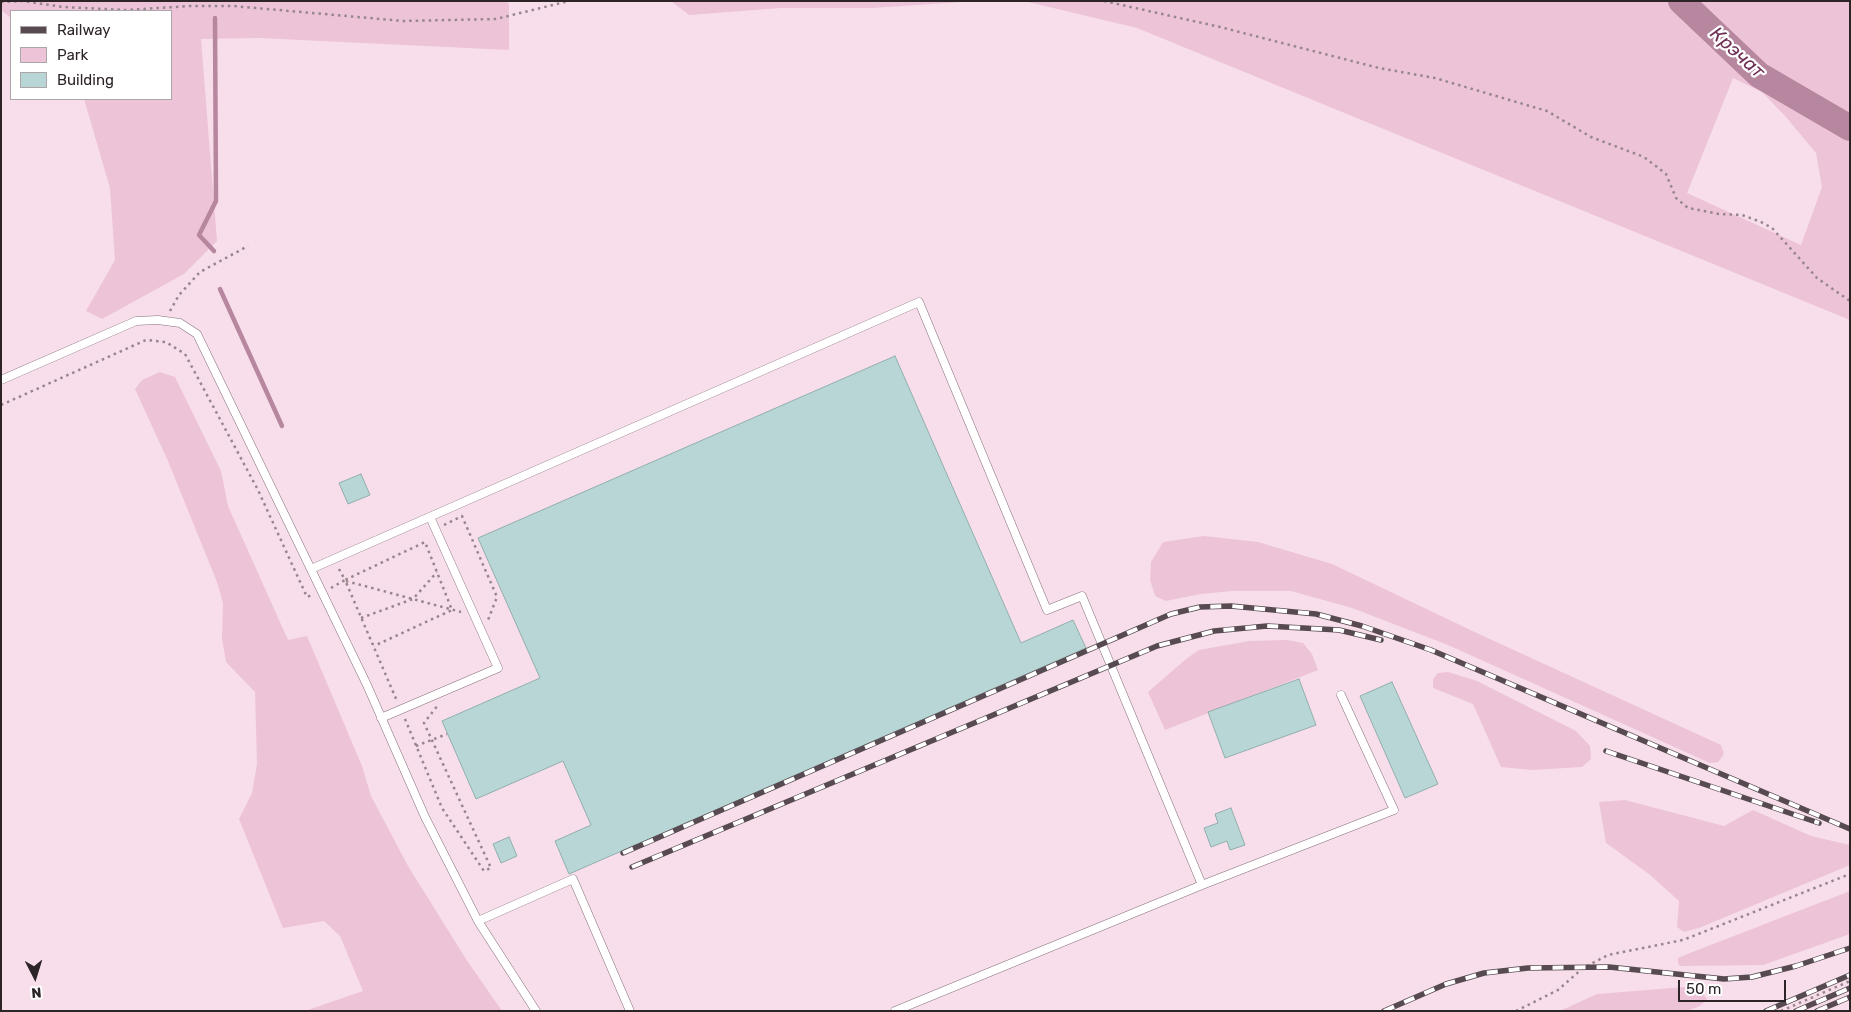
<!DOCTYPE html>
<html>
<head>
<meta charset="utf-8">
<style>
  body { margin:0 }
  #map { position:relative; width:1851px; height:1012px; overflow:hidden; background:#f7deea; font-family:Rubik,sans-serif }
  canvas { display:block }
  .frame { position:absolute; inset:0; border:2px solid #2d2428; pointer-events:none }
  .legend { position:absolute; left:10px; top:10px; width:162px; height:90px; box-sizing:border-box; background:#fff; border:1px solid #aba7a9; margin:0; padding:6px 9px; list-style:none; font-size:15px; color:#2d2428 }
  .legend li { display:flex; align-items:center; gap:10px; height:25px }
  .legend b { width:25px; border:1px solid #aba7a9 }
  .north { position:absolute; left:10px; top:952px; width:50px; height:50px; -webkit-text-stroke:4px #fff; paint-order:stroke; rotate:175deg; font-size:14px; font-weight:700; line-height:20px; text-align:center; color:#2d2428 }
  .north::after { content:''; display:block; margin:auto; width:18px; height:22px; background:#2d2428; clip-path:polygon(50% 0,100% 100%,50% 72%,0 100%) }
  .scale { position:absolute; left:1678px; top:980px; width:108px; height:22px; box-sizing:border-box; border:2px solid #2d2428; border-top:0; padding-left:6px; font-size:15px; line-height:18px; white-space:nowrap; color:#2d2428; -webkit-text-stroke:4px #fff; paint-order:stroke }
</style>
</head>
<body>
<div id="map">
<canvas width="1851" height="1012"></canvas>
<div class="frame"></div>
<ul class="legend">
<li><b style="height:6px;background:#574b51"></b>Railway</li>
<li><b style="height:14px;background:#edc3d8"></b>Park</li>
<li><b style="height:14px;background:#b8d6d6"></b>Building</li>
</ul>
<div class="north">N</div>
<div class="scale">50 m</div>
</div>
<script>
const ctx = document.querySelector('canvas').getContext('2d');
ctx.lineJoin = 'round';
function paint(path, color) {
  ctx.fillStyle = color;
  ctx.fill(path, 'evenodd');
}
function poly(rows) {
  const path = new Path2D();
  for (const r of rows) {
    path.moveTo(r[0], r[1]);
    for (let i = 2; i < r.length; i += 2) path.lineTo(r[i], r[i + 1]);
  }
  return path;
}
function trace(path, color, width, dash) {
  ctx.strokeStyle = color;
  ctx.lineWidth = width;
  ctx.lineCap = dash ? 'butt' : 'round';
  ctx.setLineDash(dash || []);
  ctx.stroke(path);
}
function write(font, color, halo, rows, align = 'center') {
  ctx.font = font + ' Rubik,sans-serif';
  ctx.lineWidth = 4.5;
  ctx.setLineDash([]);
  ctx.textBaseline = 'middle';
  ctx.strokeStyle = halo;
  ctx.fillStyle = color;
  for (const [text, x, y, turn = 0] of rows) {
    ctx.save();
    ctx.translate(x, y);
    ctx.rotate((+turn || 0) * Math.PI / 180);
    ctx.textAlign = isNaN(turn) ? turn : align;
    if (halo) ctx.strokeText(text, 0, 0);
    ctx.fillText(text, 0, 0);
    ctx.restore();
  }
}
paint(poly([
  [1,1,507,1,509,5,509,50,259,38,201,39,217,241,184,274,102,319,86,311,115,260,110,188,84,99,171,99,171,11,11,11,11,18,1,10],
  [671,1,978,1,873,8,781,8,689,15],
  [1024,1,1850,1,1850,320,1137,28],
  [1733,78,1762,92,1786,117,1816,153,1822,187,1801,245,1687,193],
  [160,372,175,377,221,471,228,506,288,640,307,636,362,766,371,796,408,866,466,959,502,1011,305,1011,363,991,340,936,324,921,283,928,239,819,252,793,257,764,255,692,226,662,222,639,223,603,217,582,168,461,135,389,142,380],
  [1204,536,1258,542,1332,564,1481,635,1721,745,1724,753,1722,757,1718,762,1710,763,1448,645,1352,608,1291,591,1232,591,1201,594,1166,601,1155,596,1150,580,1151,562,1163,542],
  [1287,640,1303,643,1312,654,1318,670,1165,730,1148,692,1186,659,1199,650,1249,641],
  [1448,672,1477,681,1576,731,1590,746,1591,759,1582,767,1532,770,1501,767,1473,704,1433,688,1433,679,1438,673],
  [1625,800,1724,826,1753,810,1811,836,1850,845,1850,865,1699,928,1684,932,1677,927,1679,901,1649,874,1606,843,1599,802],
  [1850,891,1850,934,1763,965,1680,966,1678,963,1678,958,1690,953],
  [1697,986,1707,999,1700,1006,1687,1011,1560,1011,1597,994]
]), '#edc3d8');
trace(poly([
  [214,251,199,235,216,201,215,18],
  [220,289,282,426]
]), '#b7869f', 4.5);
trace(poly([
  [1681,1,1759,75,1850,128]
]), '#b7869f', 26);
const building = poly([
  [895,356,1021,643,1073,620,1086,648,569,874,555,841,591,825,563,761,476,799,442,721,540,678,478,538,895,356],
  [361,474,370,495,348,504,339,483,361,474],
  [1299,679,1316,725,1225,758,1208,712,1299,679],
  [1392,682,1438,784,1405,798,1360,696,1392,682],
  [1231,808,1245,845,1230,850,1227,841,1211,847,1204,828,1218,823,1215,814,1231,808],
  [509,837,517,856,501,863,493,844,509,837]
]);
paint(building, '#b8d6d6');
trace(building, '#91aead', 1);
const lane = poly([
  [1,380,136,321,158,320,180,323,197,334,367,685,425,817,478,921,573,879,630,1011],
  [311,569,919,302,1047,610,1082,596,1202,885],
  [381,718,498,668,430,517],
  [478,921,536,1011],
  [895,1011,1202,885,1394,810,1341,695]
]);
trace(lane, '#86707b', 9);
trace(poly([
  [1104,1,1220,27,1379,68,1435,78,1547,111,1591,137,1644,157,1666,174,1676,198,1688,208,1719,214,1742,215,1761,222,1772,228,1817,278,1850,301],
  [1,2,23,1,63,7,126,10,190,6,233,6,403,21,496,19,569,1],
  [170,311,179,295,200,272,248,246],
  [1,405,146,340,166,342,185,354,258,490,307,597,312,595],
  [444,525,462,516,497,597,488,620],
  [339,569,345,580,425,542,452,610,374,646],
  [346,581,461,612],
  [331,588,345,580,397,701],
  [361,618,413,599,437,572],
  [405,719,442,808,484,871,491,868,424,723,438,705],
  [416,746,447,734],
  [1516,1011,1558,990,1583,968,1608,955,1683,940,1850,874],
  [1781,1011,1850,981]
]), '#97868e', 2.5, [2.5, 4]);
trace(lane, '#fff', 8);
const rail = poly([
  [1606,751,1819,823],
  [623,853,1171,614,1200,607,1231,606,1316,614,1362,626,1431,650,1850,829],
  [632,867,1157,646,1214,631,1267,626,1339,630,1381,640],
  [1384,1011,1446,984,1484,973,1528,968,1609,967,1724,979,1752,977,1796,966,1850,948],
  [1766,1011,1850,975],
  [1796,1011,1850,988],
  [1817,1011,1850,997]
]);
trace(rail, '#574b51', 5.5);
trace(rail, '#fff', 4, [11]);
write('italic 19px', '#6f3055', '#fff', [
  ["Крэчат",1737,53,42]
]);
</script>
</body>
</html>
